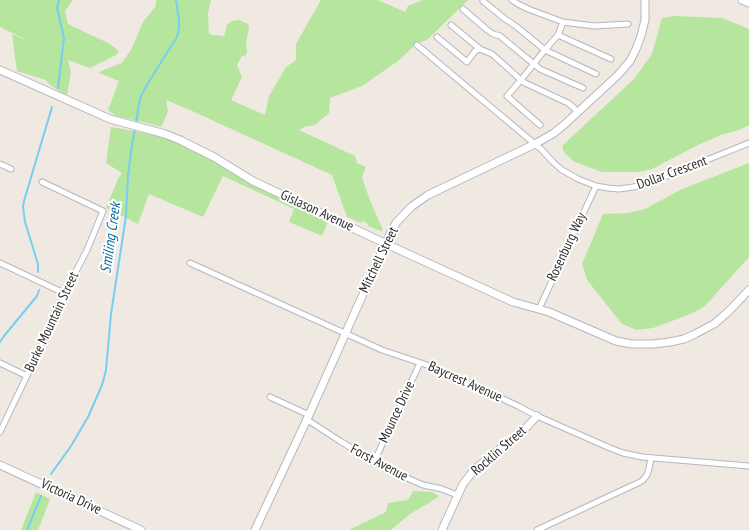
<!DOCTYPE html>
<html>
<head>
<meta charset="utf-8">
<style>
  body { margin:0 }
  canvas { display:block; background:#efe9e1 }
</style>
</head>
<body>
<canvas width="749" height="530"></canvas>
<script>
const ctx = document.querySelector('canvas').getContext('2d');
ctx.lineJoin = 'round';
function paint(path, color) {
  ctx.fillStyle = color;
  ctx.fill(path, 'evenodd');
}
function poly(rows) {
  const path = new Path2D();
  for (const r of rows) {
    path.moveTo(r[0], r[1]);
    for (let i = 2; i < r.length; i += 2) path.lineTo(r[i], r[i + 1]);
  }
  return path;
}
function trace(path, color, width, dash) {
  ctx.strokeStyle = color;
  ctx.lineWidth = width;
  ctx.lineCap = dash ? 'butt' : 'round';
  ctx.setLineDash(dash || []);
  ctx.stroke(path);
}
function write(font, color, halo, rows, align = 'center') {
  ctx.font = font + ' "PT Sans Narrow",sans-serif';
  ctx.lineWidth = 4;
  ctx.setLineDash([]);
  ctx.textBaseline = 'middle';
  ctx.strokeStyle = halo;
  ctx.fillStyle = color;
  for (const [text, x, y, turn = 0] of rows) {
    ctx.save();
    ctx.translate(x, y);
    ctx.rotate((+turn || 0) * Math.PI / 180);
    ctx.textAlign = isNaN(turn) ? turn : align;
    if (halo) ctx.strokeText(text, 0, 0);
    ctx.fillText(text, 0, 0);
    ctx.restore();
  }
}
paint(poly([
  [0,0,73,0,65,11,68,24,110,44,119,51,116,55,90,68,68,60,71,72,67,96,50,85,46,80,17,71,12,34,33,43,0,27],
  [156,0,211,0,208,13,209,34,213,35,224,36,227,25,232,21,239,20,248,24,249,26,246,44,247,53,245,56,242,56,237,65,242,77,231,100,265,115,269,96,286,67,296,60,296,44,321,0,378,0,405,12,408,6,422,0,468,0,427,40,416,44,398,61,362,86,330,98,329,113,315,125,304,127,299,130,355,156,357,163,366,167,362,177,369,198,383,230,381,231,368,226,368,224,363,221,361,223,347,217,332,175,190,110,166,100,168,112,161,127,147,123,116,116,108,110,119,81,99,73,101,71,122,63,132,48,143,22,156,6],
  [675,16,722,18,749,29,749,125,739,130,721,135,698,145,652,169,639,172,602,172,573,161,564,152,562,146,634,79,652,54,662,18],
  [111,127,160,136,205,155,329,219,322,236,289,222,294,209,223,176,203,217,149,194,138,224,106,208,118,179,122,173,106,163],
  [749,163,749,257,704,307,688,315,653,328,637,330,622,324,587,280,582,264,603,214,628,213,645,209,680,190],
  [413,491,432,492,439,496,429,503,410,514,391,530,349,530,386,512,388,503,408,500],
  [36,492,50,499,38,530,21,530]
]), '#b6e59e');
trace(poly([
  [58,88,64,38,57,8,59,0],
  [136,124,139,103,141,96,148,83,177,37,179,28,179,20,176,0],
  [38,272,38,264,25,222,23,206,24,201,52,107],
  [0,342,4,336,37,296,39,290],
  [51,474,71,446,88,417,102,385,106,370,111,314,126,216,128,176,131,151,135,128],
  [27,530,41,496]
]), '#75cff0', 2);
const street = poly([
  [512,0,518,4,528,9,563,22],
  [483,1,505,19,510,22,517,27,545,50,596,74],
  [463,9,486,29,493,34,500,36,540,69,583,88],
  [451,25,480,49],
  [558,35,611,59],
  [437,37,467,62,475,51,480,49,492,54,521,80,507,96,540,125],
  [417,45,542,150,553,162,562,170,578,179,596,186,608,188,619,189,633,187,647,184,749,143],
  [578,112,573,107,568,103,525,83,521,80,544,51,558,35,563,22,594,26,628,24],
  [0,164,11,169],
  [0,263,66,294],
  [190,263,382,350,430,366,460,379,518,406,537,416,610,448,623,453,642,457,749,466],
  [539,309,596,186],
  [0,363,27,376],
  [270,397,309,415],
  [306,419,340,441,384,468,423,485,442,489,457,495],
  [0,432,66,294,72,279,87,250,103,211,42,182],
  [374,462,420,363],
  [537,530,640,482,643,480,647,475,649,469,651,458]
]);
const secondary = poly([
  [742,0,749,3],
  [0,70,110,119,165,134,180,140,214,157,253,181,395,248,513,302,549,312,616,341,632,344,653,344,670,342,684,339,695,334,714,324,728,312,749,290],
  [0,465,141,530],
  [255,530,309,415,389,236,396,223,411,207,428,195,535,144,554,133,565,124,618,75,630,61,636,49,641,36,645,20,645,0],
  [442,530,463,484,475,469,525,429,537,416]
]);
trace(street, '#b4b7c1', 7);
trace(secondary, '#b4b7c1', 9);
trace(street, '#fff', 5);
trace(secondary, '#fff', 7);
write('14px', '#2e2e2e', '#fff', [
  ["Dollar Crescent",672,173,-20],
  ["Gislason Avenue",317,211,25],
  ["Rosenburg Way",567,247,-65],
  ["Mitchell Street",379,260,-64],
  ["Burke Mountain Street",52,322,-65],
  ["Baycrest Avenue",465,382,24],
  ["Mounce Drive",397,412,-65],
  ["Rocklin Street",499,451,-41],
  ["Forst Avenue",379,463,28],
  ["Victoria Drive",71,497,25]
]);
write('italic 15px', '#0d6fa3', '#fff', [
  ["Smiling Creek",111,238,-82]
]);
</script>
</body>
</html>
